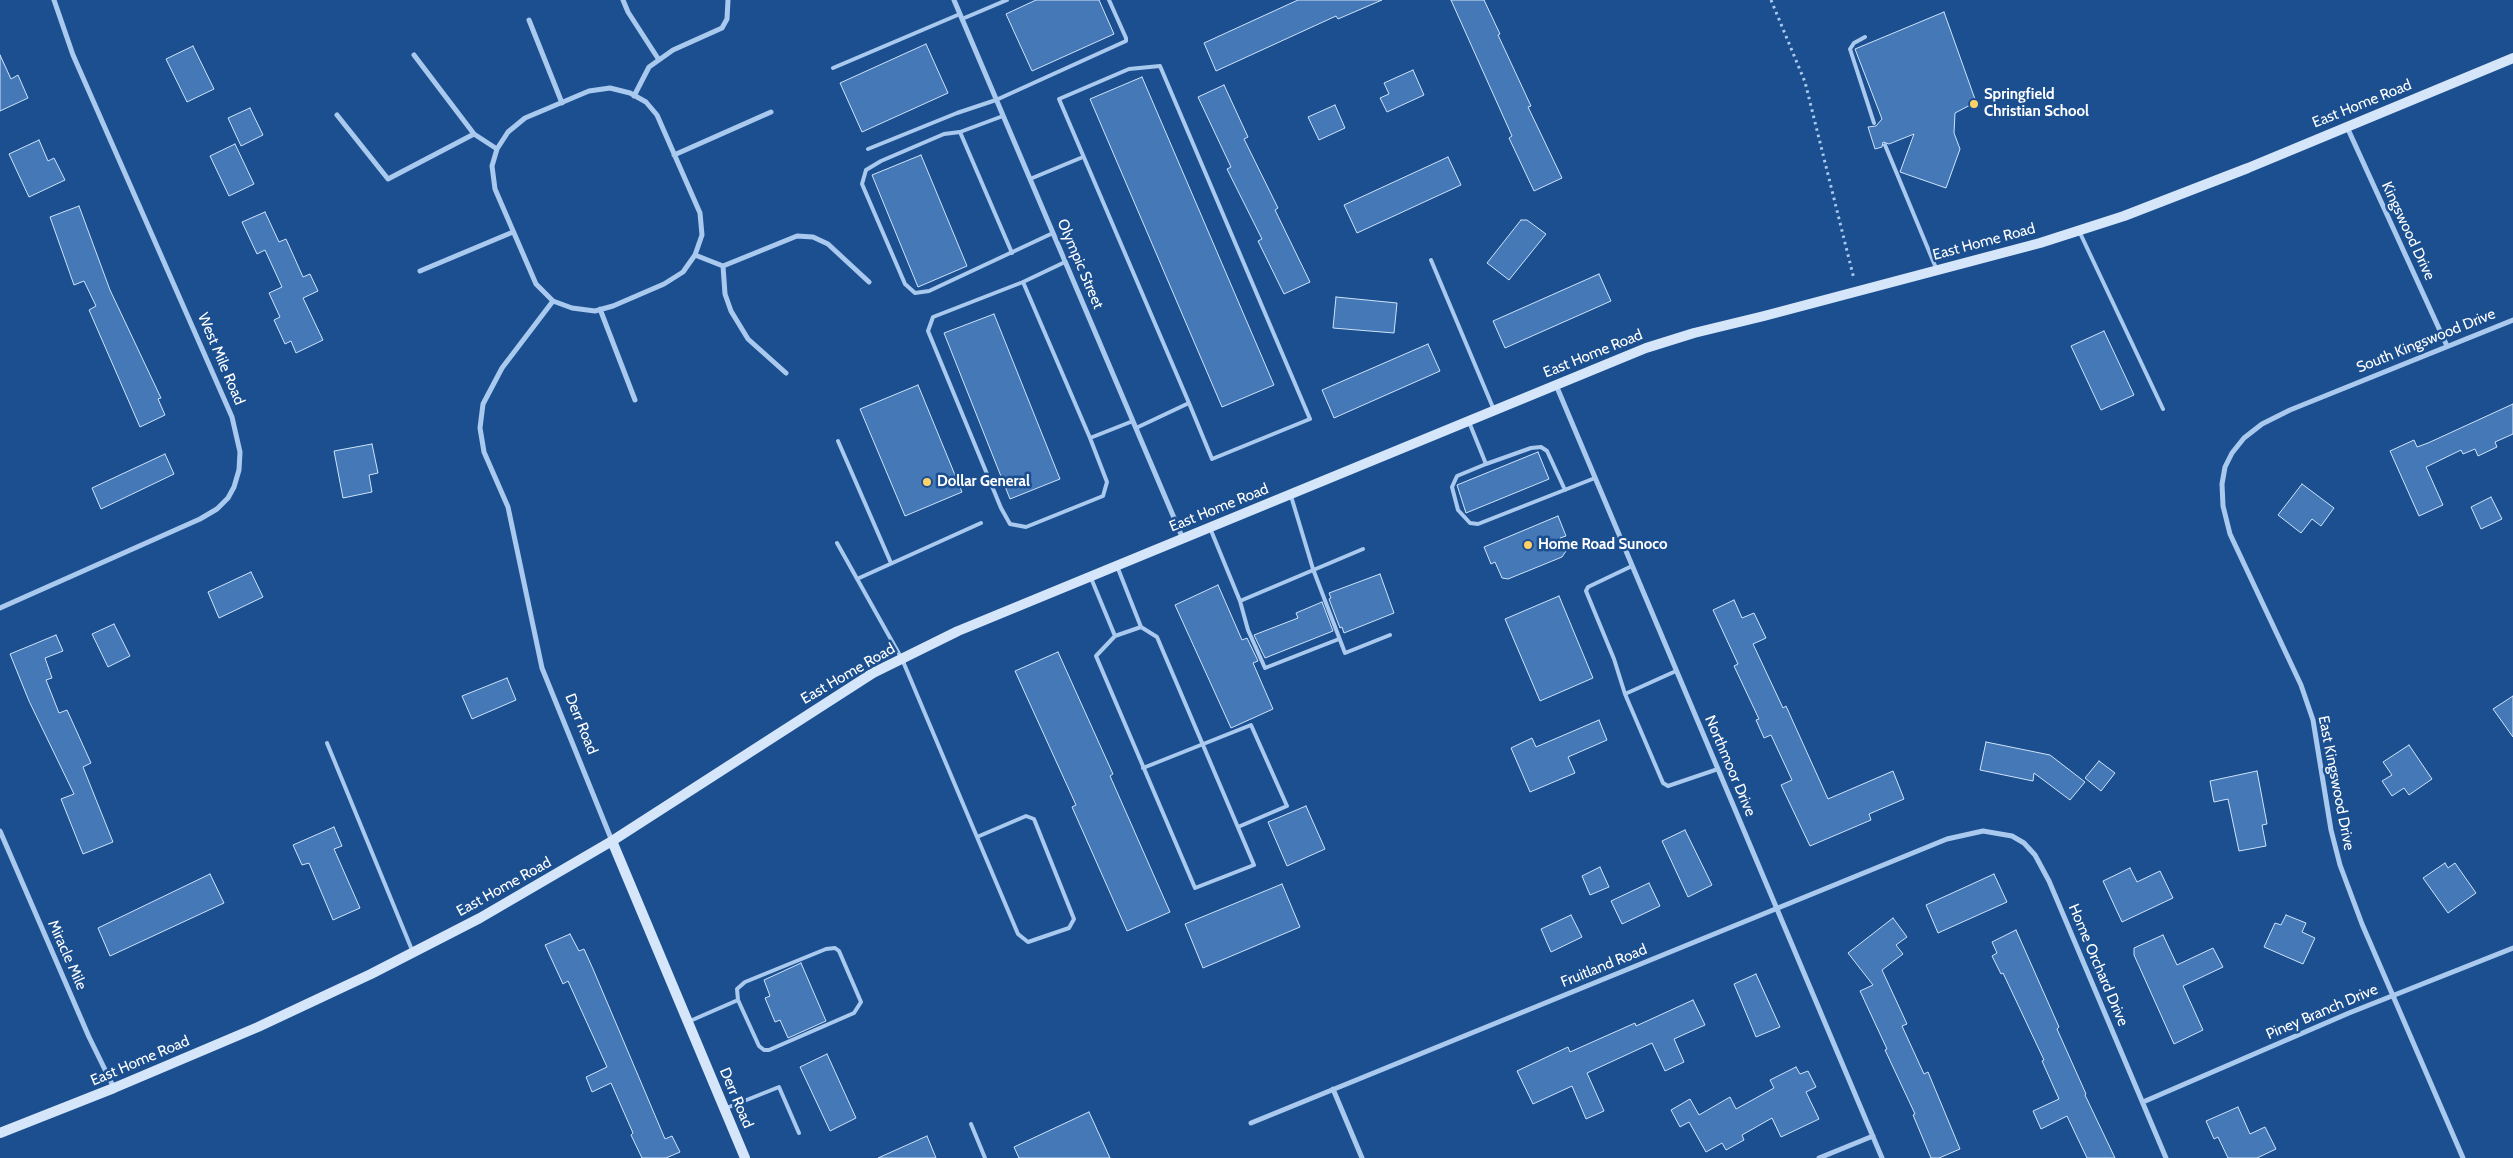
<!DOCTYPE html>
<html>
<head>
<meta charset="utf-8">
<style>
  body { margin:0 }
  canvas { display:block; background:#1b4f8f }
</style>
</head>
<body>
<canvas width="2513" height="1158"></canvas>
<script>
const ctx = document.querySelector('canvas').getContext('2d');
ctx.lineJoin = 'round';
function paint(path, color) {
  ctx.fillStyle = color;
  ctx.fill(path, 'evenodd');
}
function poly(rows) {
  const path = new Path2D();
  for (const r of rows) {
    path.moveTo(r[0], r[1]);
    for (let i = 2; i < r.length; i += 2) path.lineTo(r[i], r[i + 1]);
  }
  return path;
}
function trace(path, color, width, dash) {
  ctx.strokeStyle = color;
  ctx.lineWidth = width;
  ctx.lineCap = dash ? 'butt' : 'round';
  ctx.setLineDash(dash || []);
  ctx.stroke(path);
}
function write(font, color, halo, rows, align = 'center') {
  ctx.font = font + ' Cabin,sans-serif';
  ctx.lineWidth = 5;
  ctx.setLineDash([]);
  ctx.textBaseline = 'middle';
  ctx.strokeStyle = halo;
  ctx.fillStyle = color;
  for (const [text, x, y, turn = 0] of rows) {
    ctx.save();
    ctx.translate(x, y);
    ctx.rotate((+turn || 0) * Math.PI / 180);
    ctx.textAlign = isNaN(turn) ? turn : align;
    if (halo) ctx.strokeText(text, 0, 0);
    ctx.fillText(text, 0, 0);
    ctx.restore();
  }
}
const building = poly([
  [1036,0,1099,0,1114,34,1032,71,1006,14,1036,0],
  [1298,0,1382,0,1338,19,1336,16,1216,71,1204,43,1298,0],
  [1451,0,1484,0,1500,34,1498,35,1531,106,1528,107,1562,178,1534,191,1509,138,1512,136,1451,0],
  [1944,12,1976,102,1955,113,1954,133,1960,149,1946,188,1900,172,1914,134,1889,144,1883,142,1882,147,1875,149,1868,127,1876,126,1882,119,1855,49,1944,12],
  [926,44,948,93,862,132,840,83,926,44],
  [193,46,214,89,187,102,166,59,193,46],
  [0,55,11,79,18,75,28,98,0,111,0,55],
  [1413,70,1424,95,1387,112,1380,98,1389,94,1384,83,1413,70],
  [1142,77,1274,385,1222,407,1090,99,1142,77],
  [1224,85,1248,137,1244,139,1278,208,1275,210,1310,282,1284,294,1258,241,1262,239,1227,169,1231,167,1198,97,1224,85],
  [1335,105,1345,128,1319,140,1308,117,1335,105],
  [250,108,263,135,241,146,228,118,250,108],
  [39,140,48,161,54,158,65,180,29,197,9,154,39,140],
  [235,144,254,184,229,196,210,156,235,144],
  [921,155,967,266,918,287,872,175,921,155],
  [1448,157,1461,185,1357,233,1344,205,1448,157],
  [79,206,110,290,161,398,158,399,165,415,140,427,89,310,96,306,84,281,74,285,50,217,79,206],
  [265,212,279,242,286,239,303,277,310,274,318,291,303,298,323,340,296,353,291,341,285,344,274,320,280,317,269,293,282,287,265,250,257,254,242,222,265,212],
  [1521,220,1527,220,1546,234,1509,280,1487,263,1521,220],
  [1599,274,1611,301,1505,348,1493,321,1599,274],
  [1336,297,1397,303,1394,333,1333,328,1336,297],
  [994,314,1060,479,1010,499,944,333,994,314],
  [2104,331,2134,395,2101,410,2071,346,2104,331],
  [1428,344,1440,371,1334,418,1322,390,1428,344],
  [918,385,962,492,905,516,860,409,918,385],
  [2513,404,2513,434,2495,442,2497,447,2478,456,2475,449,2463,454,2461,450,2426,467,2443,505,2419,516,2390,451,2414,440,2417,447,2428,443,2513,404],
  [372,444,378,473,369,475,372,492,343,498,334,451,372,444],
  [1538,452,1549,479,1466,513,1457,485,1538,452],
  [165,454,174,474,101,509,92,488,165,454],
  [2302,484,2334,508,2321,526,2312,519,2301,533,2278,515,2302,484],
  [2491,497,2502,519,2481,529,2471,507,2491,497],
  [1558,516,1566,536,1560,538,1566,551,1562,557,1508,579,1502,578,1495,562,1491,564,1484,547,1558,516],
  [251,572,263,597,219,618,208,592,251,572],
  [1380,574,1394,613,1344,633,1342,627,1340,628,1329,599,1331,598,1329,593,1380,574],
  [1218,585,1242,640,1247,638,1258,661,1253,663,1273,709,1231,728,1175,605,1218,585],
  [1559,596,1593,678,1540,701,1505,619,1559,596],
  [1734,600,1742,618,1754,613,1766,638,1753,644,1783,708,1786,706,1828,799,1893,771,1904,799,1869,814,1871,820,1810,846,1781,785,1792,780,1771,735,1764,738,1756,720,1759,719,1734,666,1738,664,1713,610,1734,600],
  [1322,602,1333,631,1265,658,1254,635,1298,618,1296,613,1322,602],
  [114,624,130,656,108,667,92,634,114,624],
  [56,635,63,651,45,658,52,678,46,680,59,713,67,710,91,763,83,767,113,842,83,854,61,799,74,794,29,701,10,654,56,635],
  [1058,652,1113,774,1110,776,1170,912,1127,931,1072,807,1076,805,1015,671,1058,652],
  [507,678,516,700,472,719,462,696,507,678],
  [2513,696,2513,737,2493,709,2513,696],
  [1599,720,1607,740,1568,757,1575,773,1530,792,1511,748,1532,738,1536,747,1599,720],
  [1986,742,2050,755,2085,782,2070,800,2034,773,2033,781,1980,770,1986,742],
  [2409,745,2432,779,2409,795,2404,788,2392,796,2382,781,2392,775,2383,762,2409,745],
  [2099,761,2115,773,2101,791,2085,778,2099,761],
  [2257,771,2267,824,2262,825,2266,846,2239,851,2228,799,2214,802,2210,781,2257,771],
  [1306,806,1325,849,1287,866,1268,822,1306,806],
  [334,827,342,846,334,849,360,908,333,920,309,863,302,865,293,845,334,827],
  [1685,830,1712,885,1688,897,1662,841,1685,830],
  [2445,863,2448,868,2455,863,2476,893,2448,913,2423,878,2445,863],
  [1600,867,1609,887,1590,895,1582,876,1600,867],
  [2130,868,2137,882,2160,871,2173,898,2122,922,2103,881,2130,868],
  [210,874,224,903,110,956,98,928,210,874],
  [1994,874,2007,902,1938,933,1926,905,1994,874],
  [1649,883,1660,906,1622,924,1611,901,1649,883],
  [1282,884,1300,927,1203,968,1185,924,1282,884],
  [1571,915,1582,937,1551,952,1541,929,1571,915],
  [2286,915,2306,923,2302,932,2315,938,2303,964,2264,947,2275,923,2281,925,2286,915],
  [1893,918,1907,937,1896,945,1903,954,1882,970,1907,1024,1902,1026,1924,1074,1928,1072,1960,1149,1939,1158,1931,1158,1913,1115,1915,1114,1885,1050,1887,1049,1860,991,1873,985,1848,953,1893,918],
  [2016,930,2059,1027,2057,1029,2086,1094,2085,1095,2115,1158,2087,1158,2067,1116,2041,1129,2033,1111,2059,1099,2042,1061,2044,1060,2003,973,2001,974,1992,956,1997,953,1992,942,2016,930],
  [570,934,579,951,584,949,593,969,665,1139,672,1136,680,1152,666,1158,642,1158,631,1135,633,1133,611,1083,592,1092,586,1077,607,1067,568,981,563,984,545,945,570,934],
  [2163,935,2177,965,2213,948,2223,967,2183,986,2203,1030,2174,1044,2134,955,2134,948,2163,935],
  [801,963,826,1021,788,1038,780,1020,775,1022,765,998,770,996,764,980,801,963],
  [1756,974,1780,1027,1756,1037,1734,984,1756,974],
  [1693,1000,1705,1025,1674,1039,1684,1062,1665,1071,1652,1043,1587,1073,1604,1111,1586,1119,1572,1086,1533,1104,1517,1071,1568,1047,1570,1052,1635,1023,1636,1026,1693,1000],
  [827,1054,856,1118,830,1131,800,1067,827,1054],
  [1796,1067,1800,1074,1808,1071,1816,1087,1806,1092,1819,1119,1781,1137,1772,1118,1742,1135,1744,1140,1726,1150,1722,1143,1706,1152,1689,1122,1680,1127,1671,1110,1690,1099,1699,1115,1730,1097,1736,1109,1774,1088,1770,1080,1796,1067],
  [2238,1107,2250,1134,2265,1127,2276,1149,2257,1158,2228,1158,2218,1137,2214,1139,2206,1121,2238,1107],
  [1089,1112,1110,1158,1019,1158,1014,1147,1089,1112],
  [927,1136,936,1158,878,1158,927,1136]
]);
paint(building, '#4478b7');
trace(building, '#cfe3fa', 1);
trace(poly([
  [1771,0,1805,82,1854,279]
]), '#a9c9ee', 3, [2.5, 4]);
trace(poly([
  [962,19,1007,0],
  [1865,37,1854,43,1850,49,1874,123],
  [833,68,960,14],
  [1003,116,960,132,944,134,881,161,866,170,862,184,905,284,915,293,929,291,1053,233],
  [960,132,1012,253],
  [1885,145,1936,268],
  [868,149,957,113,996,100,1126,41,1126,38,1109,0],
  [1030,179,1083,157],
  [2080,233,2163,409],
  [1431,260,1494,410],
  [1065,262,1023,282,1090,438,1133,421],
  [1023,282,933,317,928,331,1001,508,1010,524,1026,527,1103,496,1107,482,1090,438],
  [1469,422,1486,464,1457,476,1452,487,1458,510,1470,523,1478,524,1595,478],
  [1136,428,1189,403,1212,459,1310,419,1160,66,1129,69,1059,99,1189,403],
  [838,441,891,563],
  [1486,464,1531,448,1541,447,1547,451,1565,490],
  [1291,496,1313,569,1345,653,1390,635],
  [1210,528,1240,601,1363,549],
  [837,543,902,659,977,837,1018,934,1028,942,1069,928,1074,919,1034,819,1026,816,977,837],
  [1117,566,1141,627,1157,637,1254,865,1195,888,1096,656,1115,636,1141,627],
  [1091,578,1115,636],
  [857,579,981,523],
  [1240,601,1248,630,1265,668,1339,639],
  [1676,671,1625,694,1663,783,1668,786,1718,769],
  [1625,694,1614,659,1586,591,1588,587,1632,566],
  [327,743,412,950],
  [1143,768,1251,725,1287,806,1238,827],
  [690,1021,738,1000,759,1046,764,1050,769,1050,854,1013,861,1002,839,951,835,948,826,949,745,982,737,989,738,1000],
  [724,1109,779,1087,799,1133],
  [971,1124,985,1158]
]), '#a9c9ee', 4);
trace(poly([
  [623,0,628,12,659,60],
  [954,0,1183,539],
  [529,20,562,103],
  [414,55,474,134],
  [610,88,630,93,646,102,657,115,700,213,702,235,695,255,683,272,664,284,613,306,595,311,572,308,553,301,536,284,495,189,492,166,497,149,508,132,525,118,589,91,610,88],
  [634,96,649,67,673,50,722,28,727,19,728,0],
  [337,115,388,179,474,134,497,149],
  [2347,127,2447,346],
  [674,155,771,112],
  [695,255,723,266,725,294,731,311,748,339,786,373],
  [723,266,797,236,813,237,828,244,869,282],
  [420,271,513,232],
  [553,301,502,368,483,404,480,428,484,452,508,507,542,668,612,841],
  [600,309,635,400],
  [1556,385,1882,1158],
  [0,608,200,519,217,509,228,498,234,487,239,470,240,452,232,417,73,55,54,0],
  [0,831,89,1037,114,1088],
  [1333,1089,1362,1158],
  [2143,1102,2349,1013,2513,948],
  [1251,1123,1947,839,1983,831,2012,836,2024,843,2035,855,2049,881,2166,1158],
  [1819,1158,1873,1136],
  [2463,1158,2362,924,2340,865,2331,830,2313,720,2301,685,2230,534,2223,506,2222,484,2225,467,2232,453,2244,438,2262,424,2290,410,2513,320]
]), '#a9c9ee', 5);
trace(poly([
  [612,841,745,1158],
  [0,1133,114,1088,258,1027,371,974,480,918,612,841,873,673,958,631,1646,348,1694,333,1764,316,2040,243,2124,216,2248,168,2513,58]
]), '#d6e6fa', 10);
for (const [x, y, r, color] of [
  [1974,104,5,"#ffd166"],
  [927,482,5,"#ffd166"],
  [1528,545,5,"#ffd166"]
]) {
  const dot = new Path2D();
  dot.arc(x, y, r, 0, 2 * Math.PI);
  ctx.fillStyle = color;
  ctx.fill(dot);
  trace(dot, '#1b4f8f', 2);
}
write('bold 15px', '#fff', '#1b4f8f', [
  ["Springfield",1984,95],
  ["Christian School",1984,112],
  ["Dollar General",937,482],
  ["Home Road Sunoco",1538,545]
], 'left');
write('15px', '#fff', '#1b4f8f', [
  ["East Home Road",2362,104,-22],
  ["Kingswood Drive",2408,231,65],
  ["East Home Road",1984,242,-15],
  ["Olympic Street",1080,264,67],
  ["South Kingswood Drive",2426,341,-22],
  ["East Home Road",1593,354,-22],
  ["West Mile Road",221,359,67],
  ["East Home Road",1219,508,-22],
  ["East Home Road",848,674,-30],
  ["Derr Road",581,724,68],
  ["Northmoor Drive",1730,766,67],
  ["East Kingswood Drive",2336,783,79],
  ["East Home Road",504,887,-29],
  ["Miracle Mile",67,955,66],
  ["Home Orchard Drive",2098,965,67],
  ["Fruitland Road",1604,966,-22],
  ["Piney Branch Drive",2322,1012,-23],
  ["East Home Road",140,1061,-23],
  ["Derr Road",736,1098,67]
]);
</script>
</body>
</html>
